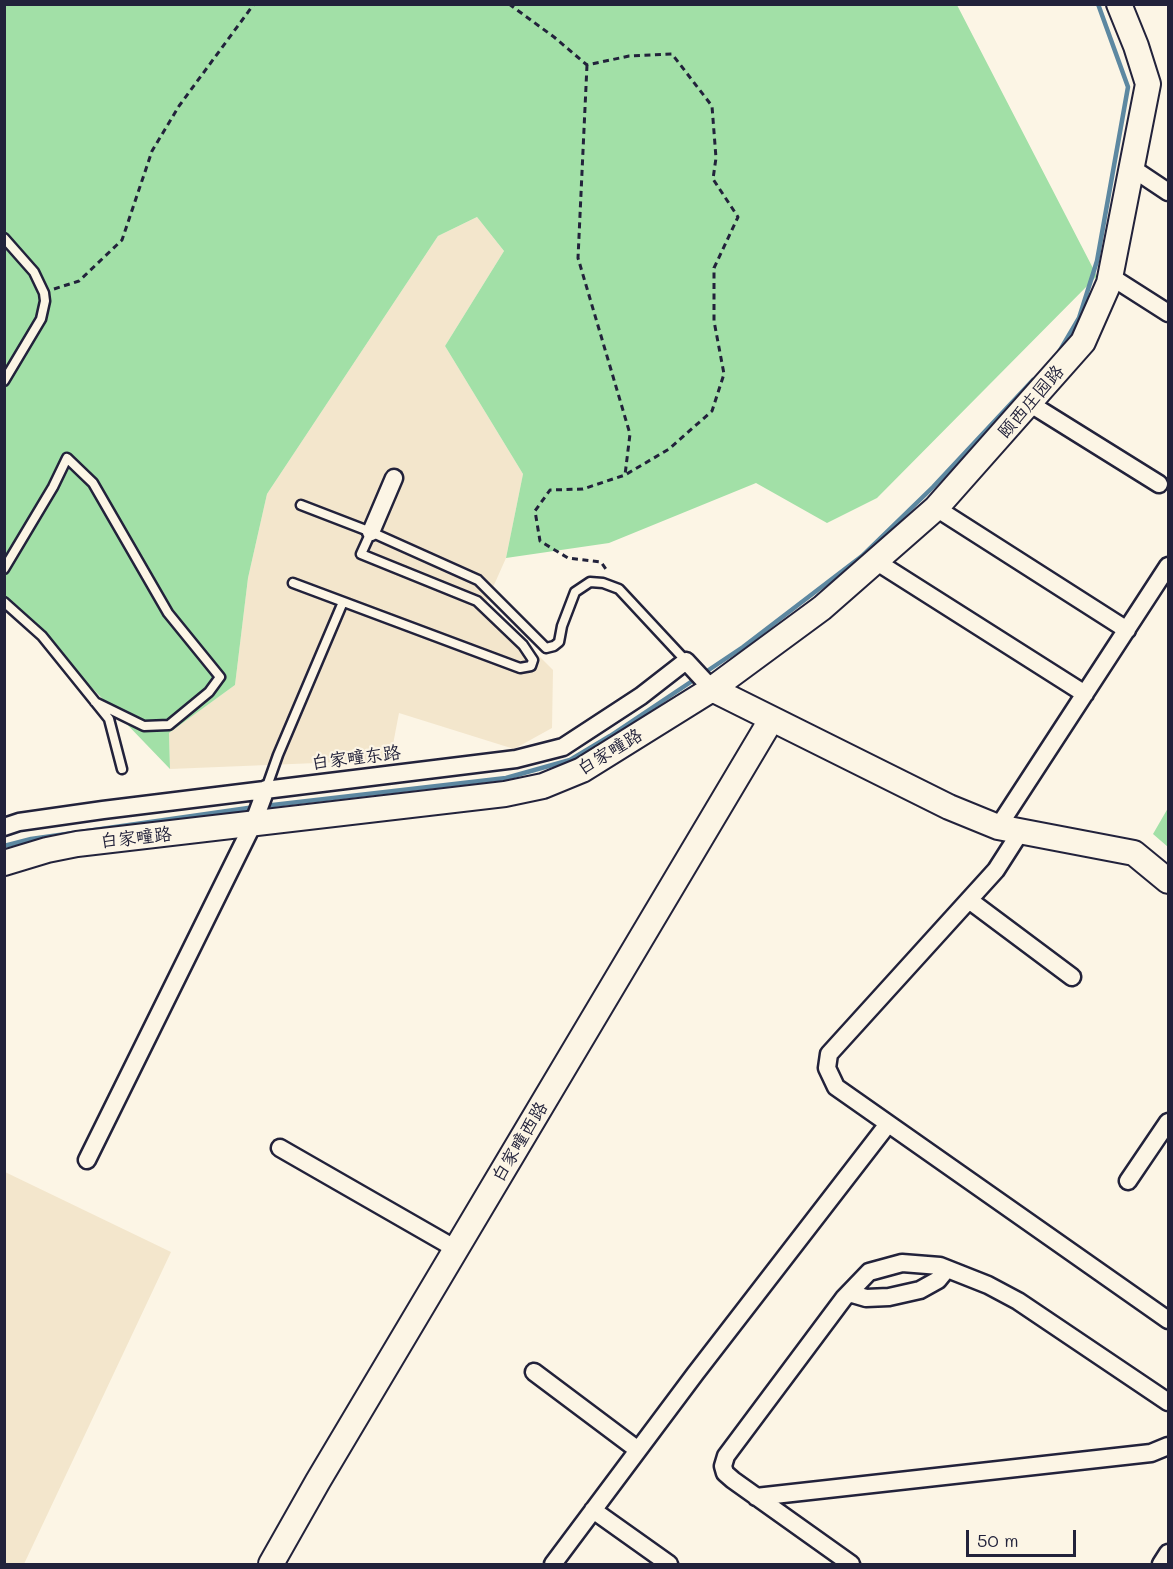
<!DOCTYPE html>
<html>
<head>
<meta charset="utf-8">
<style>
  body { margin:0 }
  #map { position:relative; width:1173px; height:1569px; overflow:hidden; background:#fcf5e5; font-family:Mali,sans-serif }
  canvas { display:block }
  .frame { position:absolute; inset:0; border:6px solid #22223b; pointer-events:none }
  .scale { position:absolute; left:966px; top:1530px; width:110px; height:27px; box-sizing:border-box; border:3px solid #22223b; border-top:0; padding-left:8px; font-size:18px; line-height:21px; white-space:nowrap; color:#22223b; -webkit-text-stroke:4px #fcf5e5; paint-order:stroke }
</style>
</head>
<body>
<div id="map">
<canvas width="1173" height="1569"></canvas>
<div class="frame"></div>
<div class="scale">50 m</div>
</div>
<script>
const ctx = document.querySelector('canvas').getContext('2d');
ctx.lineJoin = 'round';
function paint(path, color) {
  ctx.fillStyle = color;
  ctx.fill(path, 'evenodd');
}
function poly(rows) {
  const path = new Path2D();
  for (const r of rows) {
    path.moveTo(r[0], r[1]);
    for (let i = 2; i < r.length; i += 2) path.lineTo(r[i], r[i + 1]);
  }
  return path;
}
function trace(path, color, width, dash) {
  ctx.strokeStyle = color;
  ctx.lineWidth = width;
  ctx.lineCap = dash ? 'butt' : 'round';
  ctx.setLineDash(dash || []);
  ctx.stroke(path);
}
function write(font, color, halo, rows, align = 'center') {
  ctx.font = font + ' Mali,"LXGW WenKai TC",sans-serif';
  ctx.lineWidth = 4.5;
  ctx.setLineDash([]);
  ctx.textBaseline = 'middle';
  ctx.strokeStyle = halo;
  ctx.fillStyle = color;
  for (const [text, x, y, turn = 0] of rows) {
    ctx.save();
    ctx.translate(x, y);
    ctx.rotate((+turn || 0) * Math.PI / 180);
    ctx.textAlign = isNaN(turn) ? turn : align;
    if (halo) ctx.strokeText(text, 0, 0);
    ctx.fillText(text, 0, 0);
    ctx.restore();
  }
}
paint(poly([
  [477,217,504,251,445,346,523,474,506,558,486,603,553,670,552,728,514,749,399,713,390,760,170,769,169,733,235,685,248,578,267,494,438,236],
  [5,1172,171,1252,24,1564,5,1564]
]), '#f3e6cc');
paint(poly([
  [4,5,957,5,1097,276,877,498,827,523,756,483,609,543,506,558,523,474,445,346,504,251,477,217,438,236,267,494,248,578,235,685,169,733,170,769,19,612,5,603],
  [1168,808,1168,847,1153,834]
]), '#a2e0a7');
trace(poly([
  [1059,352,1079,318,1097,261,1128,87,1098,4],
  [264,806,506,778,570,760,610,736,743,647,862,556,933,487,1033,380],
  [4,846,31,839,255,807]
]), '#5d88a1', 4.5);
const lane = poly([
  [4,238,34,272,44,293,45,301,41,319,4,381],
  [301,505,371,532,478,580,546,648,554,646,559,642,562,626,575,592,590,582,603,583,619,589,686,661],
  [4,569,53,487,67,458,93,483,168,613,220,677,209,692,169,725,144,726,95,702],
  [293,583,520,668,531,666,533,660,523,645,477,601,361,554,371,532],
  [4,602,42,636,109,719,122,769],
  [266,789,278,755,343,602]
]);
const street = poly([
  [1132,168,1168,192],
  [1110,276,1168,313],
  [1029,403,1159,484],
  [936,508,1127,630],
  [371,532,394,478],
  [877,562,1085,694],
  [4,827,19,822,103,810,516,759,563,747,641,696,686,661,712,689],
  [998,827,1168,566],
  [1021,831,996,870,829,1054,827,1068,836,1087,1168,1320],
  [969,900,1072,977],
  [280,1148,456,1249],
  [87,1160,253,824,266,789],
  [1128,1181,1168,1122],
  [849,1293,866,1298,889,1297,920,1290,938,1280,947,1269],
  [534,1372,638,1450],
  [756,1497,1151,1453,1168,1446],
  [593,1510,669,1564],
  [553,1564,695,1374,888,1124],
  [851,1564,733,1480,725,1473,723,1466,726,1456,844,1298,869,1272,902,1263,940,1266,988,1285,1018,1301,1168,1402],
  [1161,1564,1168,1553]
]);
const secondary = poly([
  [712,689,822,608,936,508,1083,342,1109,283,1148,84,1136,46,1119,4],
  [4,863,47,850,77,844,505,794,543,786,582,770,712,689,949,807,998,827,1134,853,1168,881],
  [271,1564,318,1481,771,720]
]);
trace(lane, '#22223b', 13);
trace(street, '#22223b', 21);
trace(secondary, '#22223b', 28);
trace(poly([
  [509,4,554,37,587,65,629,56,672,54,712,106,716,158,713,179,738,217,714,268,714,321,724,374,712,411,669,449,625,475,583,489,550,490,535,511,540,541,568,558,601,562,608,572],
  [587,65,578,258,630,434,625,475],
  [54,289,79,281,122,240,152,151,179,106,254,4]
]), '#22223b', 3, [6, 4.5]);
trace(lane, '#fcf5e5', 8);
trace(street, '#fcf5e5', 16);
trace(secondary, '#fcf5e5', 24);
write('18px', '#22223b', '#fcf5e5', [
  ["颐西庄园路",1031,402,-49],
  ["白家疃路",610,752,-31],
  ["白家疃东路",356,758,-7],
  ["白家疃路",136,838,-6],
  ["白家疃西路",520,1142,-59]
]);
</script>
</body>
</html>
